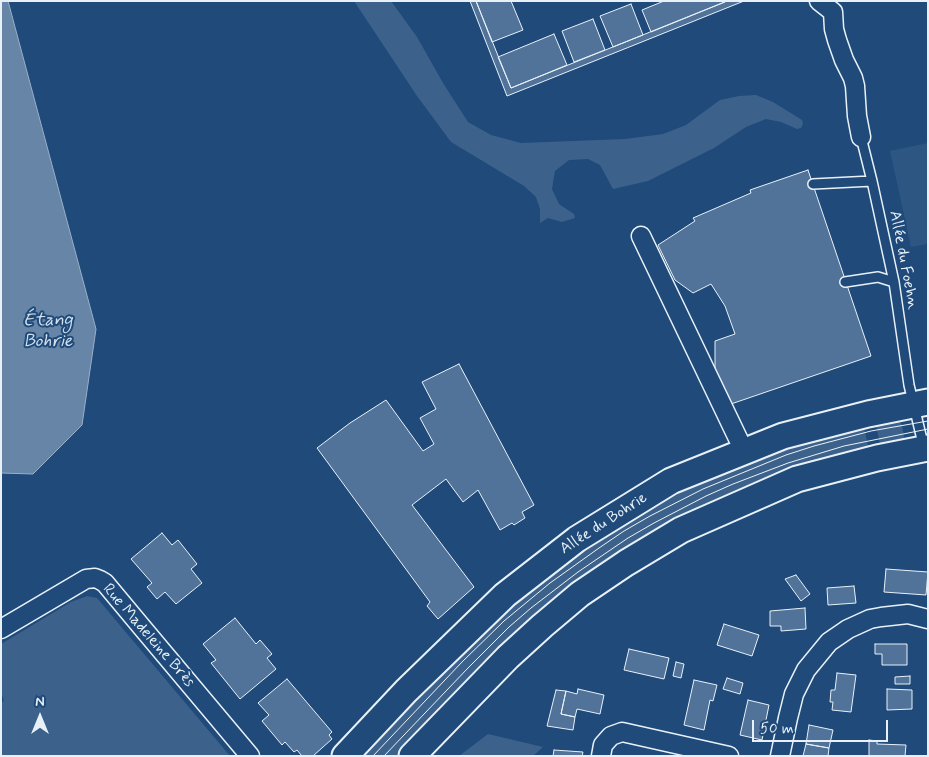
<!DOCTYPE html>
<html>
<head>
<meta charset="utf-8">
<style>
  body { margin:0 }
  #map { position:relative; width:929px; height:757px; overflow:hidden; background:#1f4a7a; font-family:Mynerve,sans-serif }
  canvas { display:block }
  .frame { position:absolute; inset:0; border:2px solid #e8f1f8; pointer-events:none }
  .north { position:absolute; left:15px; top:692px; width:50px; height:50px; -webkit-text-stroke:4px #1f4a7a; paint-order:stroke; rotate:0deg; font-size:14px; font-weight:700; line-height:20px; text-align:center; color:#e8f1f8 }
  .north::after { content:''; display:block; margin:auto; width:18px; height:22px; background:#e8f1f8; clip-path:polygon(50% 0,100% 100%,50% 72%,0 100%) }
  .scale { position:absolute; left:752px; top:720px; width:136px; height:22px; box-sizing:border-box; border:2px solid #e8f1f8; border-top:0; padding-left:6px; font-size:15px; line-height:18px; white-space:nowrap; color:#e8f1f8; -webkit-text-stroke:4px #1f4a7a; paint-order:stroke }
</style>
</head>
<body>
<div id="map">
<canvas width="929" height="757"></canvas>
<div class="frame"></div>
<div class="north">N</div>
<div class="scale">50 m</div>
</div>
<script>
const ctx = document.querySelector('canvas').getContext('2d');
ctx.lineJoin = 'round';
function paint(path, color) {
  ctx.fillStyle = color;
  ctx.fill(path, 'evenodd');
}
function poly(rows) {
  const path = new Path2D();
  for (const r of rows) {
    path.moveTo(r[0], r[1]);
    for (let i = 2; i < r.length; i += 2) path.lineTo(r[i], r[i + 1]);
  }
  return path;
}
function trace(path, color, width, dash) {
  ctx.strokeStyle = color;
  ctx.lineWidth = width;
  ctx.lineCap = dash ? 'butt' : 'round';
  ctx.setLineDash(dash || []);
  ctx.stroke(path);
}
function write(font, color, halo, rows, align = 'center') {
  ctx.font = font + ' Mynerve,sans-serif';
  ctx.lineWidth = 4;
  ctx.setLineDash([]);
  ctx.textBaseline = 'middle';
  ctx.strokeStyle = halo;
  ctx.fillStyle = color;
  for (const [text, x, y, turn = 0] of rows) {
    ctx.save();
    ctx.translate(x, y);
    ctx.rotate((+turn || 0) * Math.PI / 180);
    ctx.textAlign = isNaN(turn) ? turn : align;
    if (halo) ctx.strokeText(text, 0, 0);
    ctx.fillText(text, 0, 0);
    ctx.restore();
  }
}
paint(poly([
  [928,143,928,244,911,247,890,151]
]), '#2e5683');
paint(poly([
  [354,1,391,1,417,37,443,83,468,122,491,135,521,143,625,139,663,134,686,125,720,100,739,96,756,95,773,102,802,120,803,124,801,128,797,129,781,122,766,119,746,127,714,148,648,181,613,189,600,165,588,159,569,160,555,171,552,189,559,204,574,214,575,218,562,222,548,218,540,223,540,209,536,197,524,186,451,142,417,96],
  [897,418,902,425,904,437,902,441,881,449,875,419],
  [863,422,869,451,761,485,473,679,399,756,357,756,493,616,628,516,727,466],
  [87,596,97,598,230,756,1,756,1,704,4,700,1,693,1,644,71,602],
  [488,734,543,747,533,756,459,756]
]), '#3c628c');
const water = poly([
  [1,1,8,1,96,329,82,425,33,474,1,473,1,1]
]);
paint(water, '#6685a7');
trace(water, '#9ab0c7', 1);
const building = poly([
  [470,1,476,1,511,88,727,1,744,1,507,96,470,1],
  [476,1,511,1,523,30,492,42,476,1],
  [664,1,725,1,725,2,651,32,642,10,664,1],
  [631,4,643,35,613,47,600,16,631,4],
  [593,19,605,50,574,62,562,31,593,19],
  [554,34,567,65,511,88,498,57,554,34],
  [808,170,871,356,731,404,715,371,715,341,735,334,725,306,711,284,693,293,675,280,658,245,695,221,693,218,751,193,750,190,808,170],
  [459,364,534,505,522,512,525,518,514,525,512,523,500,530,478,490,463,502,446,479,412,505,474,587,438,619,427,606,430,602,317,448,350,423,386,400,423,451,434,444,420,418,436,409,422,382,459,364],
  [162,533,172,545,178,540,197,564,191,569,202,583,176,604,165,592,157,599,147,587,152,583,131,559,162,533],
  [886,569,928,572,926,595,884,592,886,569],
  [796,575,810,594,801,601,785,579,796,575],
  [854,586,856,603,828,605,827,588,854,586],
  [805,608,806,629,781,631,781,626,770,626,770,611,805,608],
  [235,618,256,644,260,640,272,654,267,658,276,669,240,699,211,663,216,660,203,644,235,618],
  [724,624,759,635,752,656,717,645,724,624],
  [875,644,907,644,907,665,882,665,882,654,875,654,875,644],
  [629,649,669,658,664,679,624,670,629,649],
  [676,662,684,664,681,678,673,676,676,662],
  [837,673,856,675,851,712,832,710,833,702,830,702,831,690,835,690,837,673],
  [910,676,910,684,895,684,895,677,910,676],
  [727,678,743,683,740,694,723,689,727,678],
  [287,679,332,732,329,735,332,739,313,756,302,756,297,750,294,752,285,742,282,745,262,721,269,715,258,703,287,679],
  [694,680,717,685,713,701,710,700,704,730,684,725,694,680],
  [578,689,604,695,600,714,577,709,575,717,561,714,566,691,577,694,578,689],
  [887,689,912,690,912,709,887,710,887,689],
  [556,690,566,691,561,714,575,717,573,730,547,726,556,690],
  [748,700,769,705,762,740,740,735,748,700],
  [809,725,833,730,829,748,806,744,809,725],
  [869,740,877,741,877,744,906,745,905,756,869,756,869,740],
  [806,744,829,748,828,756,803,756,806,744],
  [554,750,583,752,582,756,553,756,554,750]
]);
paint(building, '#517399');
trace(building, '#e8f1f8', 1);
const lane = poly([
  [861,137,872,181,894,282,909,385,924,448],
  [813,184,872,181],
  [845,282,878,277,894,282]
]);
const street = poly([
  [819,1,833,12,834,29,837,40,844,60,853,78,855,86,857,116,861,137],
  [641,236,744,451],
  [1,629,86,579,95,578,100,580,105,583,140,625,250,756],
  [601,756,603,745,611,736,622,732,729,756],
  [780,756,788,718,794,694,806,670,829,642,848,629,870,619,881,617,908,614,928,619]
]);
const secondary = poly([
  [345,756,406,691,505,595,577,539,671,481,783,436,868,414,928,402],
  [412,756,508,657,542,626,580,594,626,563,681,530,797,479,877,458,928,448]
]);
trace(lane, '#e8f1f8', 12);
trace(street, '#e8f1f8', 21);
trace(secondary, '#e8f1f8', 29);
trace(lane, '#1f4a7a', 9);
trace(street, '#1f4a7a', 18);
trace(secondary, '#1f4a7a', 25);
trace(poly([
  [373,756,462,662,504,621,550,583,599,548,624,531,650,516,703,489,786,455,814,446,871,431,928,421],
  [384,756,468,668,509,627,531,608,578,572,628,538,654,523,706,496,733,484,788,463,844,446,928,429]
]), '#e8f1f8', 1);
write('16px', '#e8f1f8', '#1f4a7a', [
  ["Allée du Foehn",903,260,79],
  ["Allée du Bohrie",604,524,-33],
  ["Rue Madeleine Brès",148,636,49]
]);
write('italic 18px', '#d4e1ec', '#1f4a7a', [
  ["Étang",48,321],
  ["Bohrie",48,342]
]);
</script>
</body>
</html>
